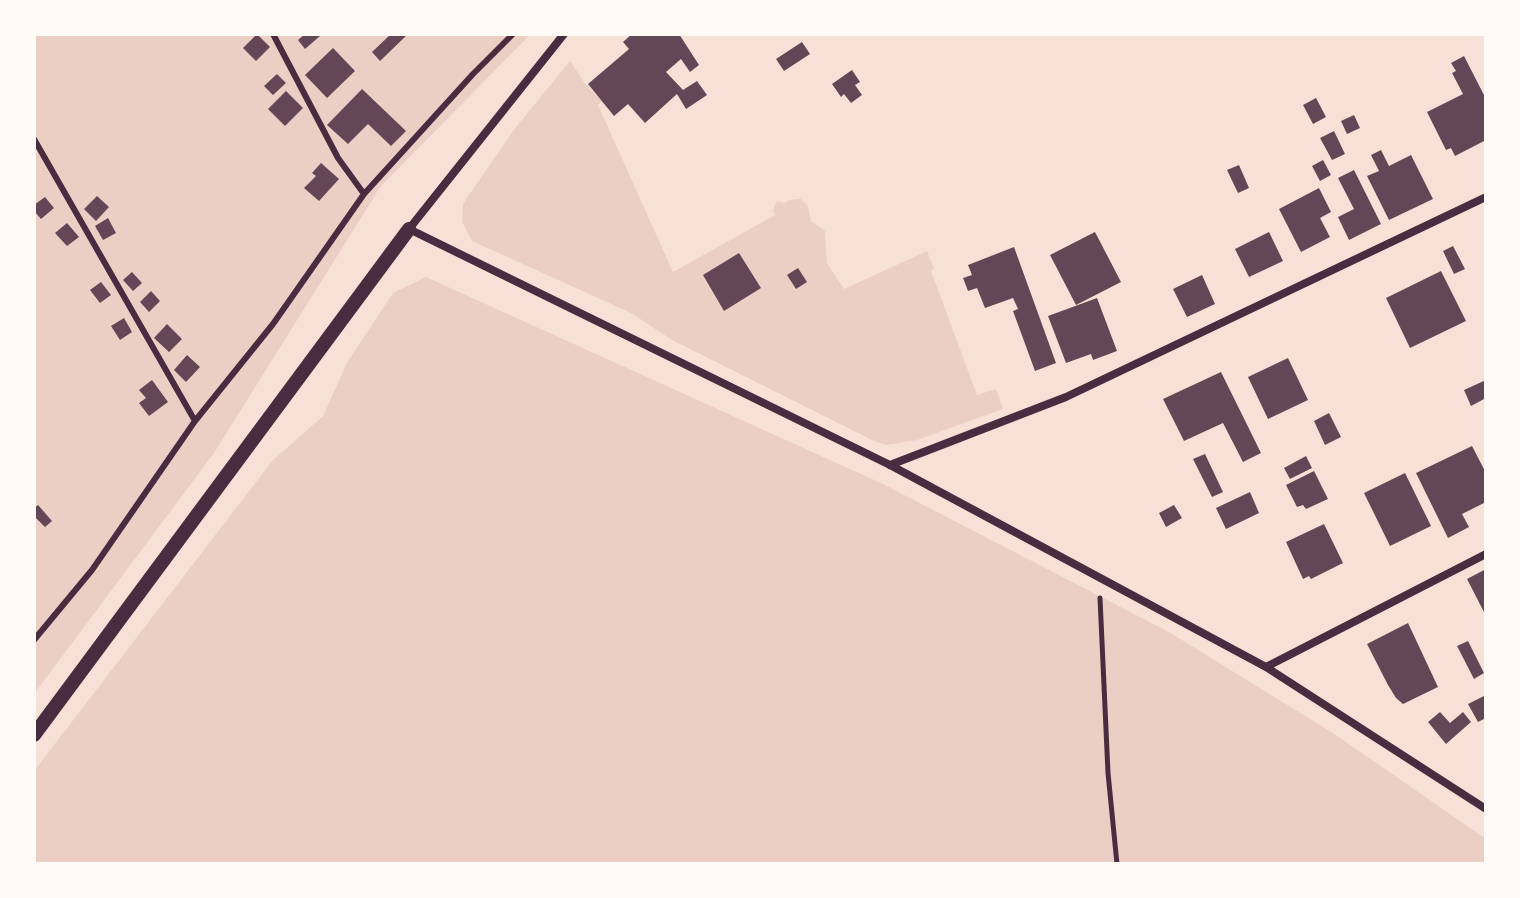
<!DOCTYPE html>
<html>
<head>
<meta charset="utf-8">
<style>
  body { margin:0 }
  #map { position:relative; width:1520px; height:898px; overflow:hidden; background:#f7e1d7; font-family:"Exo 2",sans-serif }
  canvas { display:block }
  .frame { position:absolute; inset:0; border:36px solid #fffaf5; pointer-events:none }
</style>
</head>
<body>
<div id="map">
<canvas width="1520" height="898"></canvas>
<div class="frame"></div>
</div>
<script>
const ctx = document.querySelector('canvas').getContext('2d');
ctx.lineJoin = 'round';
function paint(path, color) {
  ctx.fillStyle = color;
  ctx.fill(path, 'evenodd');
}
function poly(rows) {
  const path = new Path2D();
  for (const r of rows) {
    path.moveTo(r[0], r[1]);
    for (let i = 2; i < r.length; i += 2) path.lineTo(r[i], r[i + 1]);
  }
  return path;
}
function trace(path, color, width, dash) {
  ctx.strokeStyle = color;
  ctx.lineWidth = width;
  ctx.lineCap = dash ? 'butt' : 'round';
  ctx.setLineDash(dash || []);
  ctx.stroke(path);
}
paint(poly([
  [34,34,531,34,381,186,214,453,34,694],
  [570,61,586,85,602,101,598,105,673,272,775,215,773,211,777,201,785,203,789,200,801,199,808,206,811,221,825,231,827,263,844,289,927,251,934,269,931,271,977,395,996,389,1003,409,917,440,886,445,874,441,672,340,631,313,472,241,462,222,463,205,466,199,516,127],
  [426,277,883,484,1169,632,1336,735,1486,839,1486,864,34,864,34,771,273,460,323,416,348,361,393,293]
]), '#ebcfc5');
paint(poly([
  [257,34,270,47,256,61,243,48],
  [305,34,319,34,320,36,305,49,298,40],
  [391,34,408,34,380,61,372,52],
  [632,34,679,34,699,65,690,72,681,59,666,72,683,90,697,81,707,95,686,109,677,94,645,123,628,104,614,116,588,84,629,49,623,42],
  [802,42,810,54,784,71,776,59],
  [333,48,355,71,327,98,305,75],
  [1464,56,1486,99,1486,140,1455,156,1451,148,1446,150,1427,112,1463,94,1452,73,1456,71,1451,63],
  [852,70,860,82,855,85,862,95,851,103,844,94,841,97,832,84],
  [277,74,286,83,273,95,264,86],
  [362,89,406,131,391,146,368,124,348,144,327,125],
  [286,91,303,108,285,126,268,109],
  [1316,98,1326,117,1313,124,1303,105],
  [1354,115,1360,128,1347,134,1341,121],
  [1334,131,1345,154,1332,160,1320,138],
  [1381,150,1389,166,1411,155,1433,199,1389,220,1367,176,1379,171,1371,155],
  [1323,160,1331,175,1320,181,1312,166],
  [321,163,339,179,319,201,304,188,316,176,312,173],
  [1239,165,1249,188,1238,193,1227,170],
  [1354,170,1381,224,1349,240,1338,217,1354,209,1338,178],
  [1319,188,1331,212,1320,218,1330,237,1301,252,1279,209],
  [97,196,109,207,96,221,84,209],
  [45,197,54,208,41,219,34,211,34,205],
  [108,218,116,233,103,240,95,226],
  [67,223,79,237,67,246,55,233],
  [1095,232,1121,282,1076,305,1050,255],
  [1269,232,1283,261,1249,277,1235,249],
  [1453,246,1465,269,1454,274,1443,251],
  [1014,247,1056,363,1035,371,1013,311,1018,309,1013,298,985,308,977,288,968,291,963,278,972,275,968,265],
  [739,253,761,288,724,311,703,275],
  [798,268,807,282,796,289,787,275],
  [1441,271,1466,321,1410,348,1386,298],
  [132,272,142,283,133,291,123,280],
  [1202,275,1215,304,1187,317,1173,289],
  [101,282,111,295,100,303,90,290],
  [151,291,160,301,149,312,140,302],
  [1097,298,1117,351,1093,360,1091,354,1066,363,1048,316],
  [124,318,132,332,120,340,111,326],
  [167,324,182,339,169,352,154,338],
  [187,355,200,367,186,382,174,370],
  [1288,358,1308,400,1268,419,1248,377],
  [1221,372,1261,453,1243,462,1223,423,1184,441,1163,399],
  [152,380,168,402,149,416,139,403,146,398,139,390],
  [1486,380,1486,398,1471,406,1464,390],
  [1329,413,1341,437,1325,445,1314,421],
  [1472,446,1486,473,1486,502,1462,514,1469,527,1448,538,1416,473],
  [1205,454,1223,492,1212,497,1193,459],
  [1306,456,1312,468,1290,479,1284,468],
  [1314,471,1328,499,1306,509,1303,505,1297,507,1286,485],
  [1405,473,1431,526,1390,546,1364,493],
  [1250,492,1259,513,1226,529,1216,508],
  [38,505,52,521,45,527,34,516,34,508],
  [1174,505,1182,518,1166,527,1159,513],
  [1324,524,1343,563,1311,579,1309,576,1303,579,1286,542],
  [1486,569,1486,616,1467,579],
  [1408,623,1438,687,1403,704,1396,698,1388,685,1367,644],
  [1468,641,1484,673,1474,679,1457,646],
  [1486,695,1486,718,1478,722,1468,704],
  [1440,712,1450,723,1463,712,1471,722,1446,744,1428,722]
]), '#644757');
trace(poly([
  [1100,598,1108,773,1117,864]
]), '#4a2c40', 5);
trace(poly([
  [273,34,338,158,364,194],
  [34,139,195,421],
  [34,640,92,570,195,421,273,324,364,194,473,74,513,34]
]), '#4a2c40', 6);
trace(poly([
  [564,34,409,229,890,465,1266,667,1486,809],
  [890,465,1066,397,1486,197],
  [1266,667,1486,554]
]), '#4a2c40', 8);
trace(poly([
  [34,735,409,229]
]), '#4a2c40', 14);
</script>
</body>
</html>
